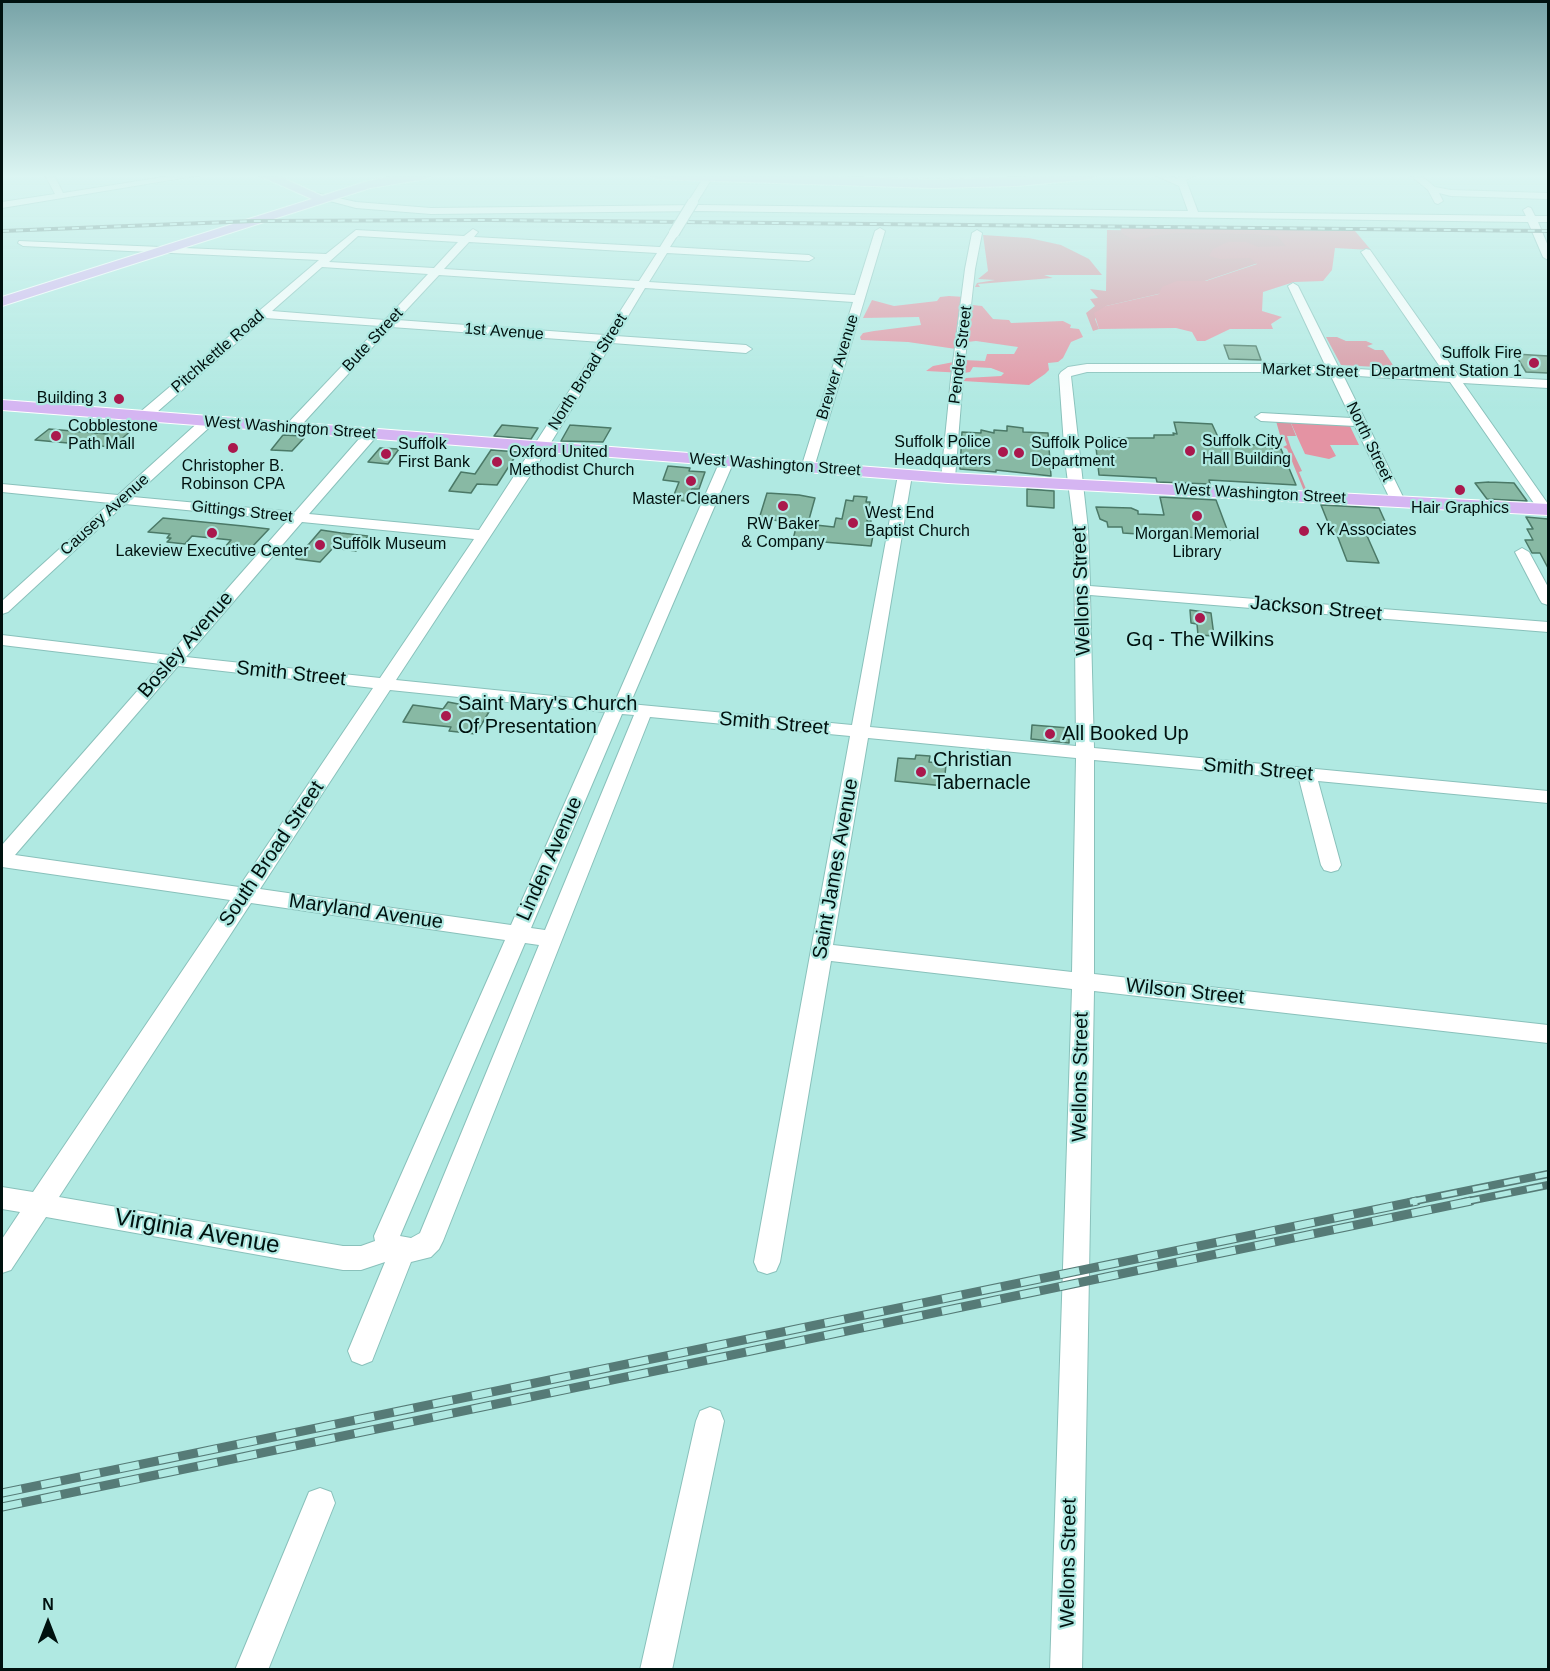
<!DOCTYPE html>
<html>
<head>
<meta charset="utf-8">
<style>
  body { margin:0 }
  #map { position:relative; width:1550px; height:1671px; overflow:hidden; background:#b0e9e2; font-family:Arial,sans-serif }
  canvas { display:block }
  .frame { position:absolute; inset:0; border:3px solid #00110f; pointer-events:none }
  .north { position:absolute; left:18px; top:1593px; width:60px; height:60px; -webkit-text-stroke:4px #b0e9e2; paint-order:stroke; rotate:0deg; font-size:16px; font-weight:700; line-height:24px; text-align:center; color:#00110f }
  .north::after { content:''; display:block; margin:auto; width:21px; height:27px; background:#00110f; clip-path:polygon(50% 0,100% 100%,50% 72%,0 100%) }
</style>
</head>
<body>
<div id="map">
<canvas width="1550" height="1671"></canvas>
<div class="frame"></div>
<div class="north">N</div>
</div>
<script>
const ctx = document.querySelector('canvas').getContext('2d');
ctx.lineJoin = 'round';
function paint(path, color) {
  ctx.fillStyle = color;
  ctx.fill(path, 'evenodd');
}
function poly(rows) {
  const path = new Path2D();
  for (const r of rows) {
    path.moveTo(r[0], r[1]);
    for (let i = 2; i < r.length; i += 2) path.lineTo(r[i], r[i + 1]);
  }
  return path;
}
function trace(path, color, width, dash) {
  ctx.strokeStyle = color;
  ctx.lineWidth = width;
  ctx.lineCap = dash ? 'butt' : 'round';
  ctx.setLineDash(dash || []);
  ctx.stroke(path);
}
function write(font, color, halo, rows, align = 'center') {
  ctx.font = font + ' Arial,sans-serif';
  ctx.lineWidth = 4.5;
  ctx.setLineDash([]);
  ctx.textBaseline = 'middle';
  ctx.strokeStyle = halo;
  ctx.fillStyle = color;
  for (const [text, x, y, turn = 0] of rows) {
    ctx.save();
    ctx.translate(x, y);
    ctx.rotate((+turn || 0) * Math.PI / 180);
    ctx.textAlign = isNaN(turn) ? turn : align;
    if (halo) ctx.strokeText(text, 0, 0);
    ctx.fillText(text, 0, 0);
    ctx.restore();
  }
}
paint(poly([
  [1107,230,1305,233,1276,257,1184,288,1106,306,1095,319,1099,329,1093,331,1086,313,1095,306,1090,299,1098,298,1090,289,1106,291],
  [983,235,1029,238,1061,245,1089,259,1102,275,1044,275,1053,278,978,284,980,287,975,287,977,283,995,280,978,279,988,271],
  [1326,337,1337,337,1346,341,1366,341,1373,344,1367,346,1375,350,1383,350,1395,368,1341,365],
  [1276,421,1290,421,1296,436,1287,436,1291,448,1302,471,1299,472,1306,489,1315,491,1304,491,1287,449,1283,447,1287,445,1283,435,1280,435]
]), '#da95a2');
paint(poly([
  [1120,227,1355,231,1371,250,1335,248,1332,270,1323,281,1294,282,1263,292,1262,311,1282,317,1271,324,1273,329,1230,329,1205,341,1197,341,1192,332,1176,328,1099,329,1094,313,1106,306,1159,294,1162,287,1177,281,1206,281,1257,264,1250,258,1220,259,1209,256,1213,249,1228,242,1246,242,1258,247,1286,246,1277,236,1255,234,1178,233,1156,235,1140,240,1130,238,1122,233],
  [949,296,965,297,964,304,982,306,993,319,1009,320,1011,323,1063,321,1071,325,1070,328,1079,329,1083,337,1071,342,1063,358,1058,362,1048,363,1049,370,1045,374,1029,385,963,381,966,378,1001,376,1004,373,991,368,973,367,970,372,964,373,926,371,933,366,964,360,985,361,987,354,1014,354,1018,347,976,341,958,343,956,349,908,342,861,340,860,337,863,333,874,331,921,325,919,317,863,318,872,300,894,306,937,301,940,297],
  [1290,421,1349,424,1359,445,1330,445,1336,456,1329,459,1305,454]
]), '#e493a3');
const building = poly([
  [1224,345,1256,346,1261,360,1229,359,1224,345],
  [1515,354,1548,356,1548,373,1526,372,1515,354],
  [121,422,139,424,112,447,35,440,49,429,107,434,121,422],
  [1174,422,1212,424,1218,437,1229,437,1231,443,1270,446,1272,448,1281,449,1296,485,1209,480,1210,484,1157,482,1156,478,1099,475,1095,438,1154,438,1154,435,1174,435,1173,433,1177,434,1174,422],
  [502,425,538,428,531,439,494,436,502,425],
  [570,425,611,428,603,442,561,441,570,425],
  [1007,426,1023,428,1023,432,1048,433,1051,476,996,470,996,472,960,469,962,432,981,433,981,430,994,433,994,430,1007,431,1007,426],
  [283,435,303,436,304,438,292,451,271,450,283,435],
  [380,448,399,449,388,464,368,462,380,448],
  [491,450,518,452,497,485,477,484,471,493,449,491,461,472,475,474,491,450],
  [668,466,690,468,689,471,705,472,699,489,692,489,687,501,672,500,679,482,663,480,668,466],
  [1489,482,1514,483,1527,501,1487,499,1475,483,1489,482],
  [1027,489,1054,491,1054,508,1027,506,1027,489],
  [767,493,799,495,815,498,808,523,759,519,767,493],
  [854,496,867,497,866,502,870,502,867,521,871,521,870,525,873,525,872,530,874,530,871,546,812,541,811,546,792,544,797,523,834,527,836,518,842,519,846,500,853,501,854,496],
  [1160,497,1216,500,1231,540,1123,533,1122,527,1108,527,1107,522,1100,519,1096,507,1131,508,1138,511,1138,514,1164,515,1160,497],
  [1321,505,1379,508,1388,528,1364,529,1379,563,1347,561,1337,535,1333,535,1321,505],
  [1526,517,1548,519,1548,568,1540,553,1532,553,1525,540,1533,540,1527,529,1533,529,1526,517],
  [163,518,243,526,269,529,250,549,225,547,231,540,192,536,185,544,167,542,171,538,167,538,170,534,148,532,163,518],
  [321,530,341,533,368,536,356,551,333,548,320,562,296,559,321,530],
  [1190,610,1211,613,1214,636,1198,635,1197,624,1191,623,1190,610],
  [448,702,490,710,476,734,449,731,451,727,403,722,413,705,443,709,448,702],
  [1032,725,1069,728,1069,743,1031,739,1032,725],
  [916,755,930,756,929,762,946,764,944,786,895,781,898,758,915,759,916,755]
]);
paint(building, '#88b9a4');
trace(building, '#4b7967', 1.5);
const minor = poly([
  [45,175,54,175,63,193,176,175,201,175,2,208,2,202,55,194,45,175],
  [705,175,714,175,696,204,690,204,688,202,705,175],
  [1155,175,1168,175,1177,179,1182,175,1196,175,1186,180,1198,212,1526,216,1523,210,1528,207,1531,208,1535,216,1548,216,1548,222,1538,222,1548,246,1548,260,1543,257,1528,222,700,211,431,214,356,208,311,196,316,193,356,202,431,208,700,205,1188,211,1179,186,1155,175],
  [1410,175,1420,175,1435,187,1451,190,1548,193,1548,199,1451,196,1439,193,1443,201,1438,204,1435,203,1428,190,1410,175],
  [880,228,885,231,813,471,803,471,801,468,853,302,645,288,616,336,746,345,752,349,746,353,612,343,539,462,396,680,612,702,617,697,720,461,727,457,734,461,630,704,852,725,898,475,905,471,912,475,870,727,1076,746,1074,529,1065,459,1059,375,1061,372,1068,367,1087,364,1285,364,1326,367,1288,286,1293,283,1298,286,1339,368,1445,374,1361,252,1366,249,1370,250,1458,375,1548,380,1548,388,1463,383,1548,504,1548,512,1545,513,1540,512,1450,382,1343,375,1405,501,1398,505,1391,501,1355,426,1261,421,1255,417,1261,413,1351,418,1330,374,1285,372,1087,372,1071,376,1088,529,1090,586,1548,622,1548,632,1090,595,1094,748,1548,791,1548,803,1318,781,1341,865,1338,870,1331,872,1324,870,1321,865,1299,779,1094,760,1094,974,1548,1025,1548,1043,1094,991,1082,1670,1050,1670,1072,989,831,961,780,1262,776,1271,767,1274,758,1271,754,1262,850,736,650,717,443,1241,439,1249,431,1257,411,1262,372,1361,362,1365,352,1361,348,1351,385,1262,361,1270,343,1270,46,1217,11,1270,2,1273,2,1239,20,1212,2,1209,2,1187,33,1192,230,900,2,867,2,845,161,664,2,645,2,635,169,655,288,520,125,504,8,612,2,614,2,601,110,503,2,492,2,484,118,495,203,418,208,417,213,418,214,421,213,424,133,497,295,512,366,431,371,430,376,431,378,434,376,437,309,514,479,530,601,342,391,327,296,431,291,432,286,431,284,428,286,425,380,326,265,318,149,419,144,420,139,419,138,416,139,413,319,260,23,246,18,243,19,241,326,254,356,230,464,236,473,229,478,232,474,237,660,247,670,231,674,230,679,233,670,247,809,255,814,258,809,261,667,253,649,282,855,295,875,231,880,228],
  [358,236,458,242,434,268,329,262,358,236],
  [469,242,657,253,639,281,444,269,469,242],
  [322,267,428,274,385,320,272,311,322,267],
  [439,275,635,288,605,335,397,320,439,275],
  [302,522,474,539,380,678,186,657,302,522],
  [178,666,373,688,239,887,15,855,178,666],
  [390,690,605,712,511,925,260,889,390,690],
  [622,714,634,715,545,930,531,928,622,714],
  [868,738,1076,758,1072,972,833,945,868,738],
  [251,903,505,940,374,1236,375,1241,361,1246,343,1246,59,1197,251,903],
  [525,943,539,945,420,1233,411,1238,400,1236,525,943],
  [977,230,982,233,975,269,963,378,955,478,948,482,941,478,951,378,965,269,972,233,977,230],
  [1522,548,1529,552,1548,587,1548,605,1542,603,1540,600,1515,552,1522,548],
  [710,1407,720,1411,724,1421,672,1670,640,1670,696,1421,700,1411,710,1407],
  [320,1488,331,1492,335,1503,268,1670,235,1670,309,1492,320,1488]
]);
const major = poly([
  [258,175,276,175,322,196,368,181,402,175,431,175,425,179,370,188,2,306,2,297,312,199,258,175],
  [650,175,780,175,933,180,1097,175,1091,179,1016,186,933,188,656,179,650,175],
  [2,400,948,473,1548,504,1548,515,948,483,2,410,2,400]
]);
trace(minor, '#89c1bb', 2);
trace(major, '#fff', 2);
paint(minor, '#fff');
paint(major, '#d5b5f2');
const railFar2 = poly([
  [2,231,254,221,487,220,1548,231]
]);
const railFar1 = poly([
  [1410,1202,1548,1174],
  [1464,1202,1548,1185]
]);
const rail = poly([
  [2,1493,1417,1201],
  [2,1507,1471,1201]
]);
trace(railFar2, '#567b77', 4);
trace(railFar1, '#567b77', 8);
trace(rail, '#567b77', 9);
trace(railFar2, '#b0e9e2', 2, [7]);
trace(railFar1, '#b0e9e2', 5, [16]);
trace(rail, '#b0e9e2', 7, [20]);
const minorBridge = poly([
  [674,233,693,202]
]);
trace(minorBridge, '#89c1bb', 12, []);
trace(minorBridge, '#fff', 10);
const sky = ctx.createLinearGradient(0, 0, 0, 409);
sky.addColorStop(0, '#77a3a7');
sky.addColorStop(0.43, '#dbf5f2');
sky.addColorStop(1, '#dbf5f200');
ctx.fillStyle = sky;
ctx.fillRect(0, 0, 1550, 409);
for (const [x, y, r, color] of [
  [1534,363,6,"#aa184d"],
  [119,399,6,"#aa184d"],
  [56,436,6,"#aa184d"],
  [233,448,6,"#aa184d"],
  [1190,451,6,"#aa184d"],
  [1003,452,6,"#aa184d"],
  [1019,453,6,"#aa184d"],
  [386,454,6,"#aa184d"],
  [497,462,6,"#aa184d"],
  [691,481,6,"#aa184d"],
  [1460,490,6,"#aa184d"],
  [783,506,6,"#aa184d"],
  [1197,516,6,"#aa184d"],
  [853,523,6,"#aa184d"],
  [1304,531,6,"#aa184d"],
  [212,533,6,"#aa184d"],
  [320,545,6,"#aa184d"],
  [1200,618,6,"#aa184d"],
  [446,716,6,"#aa184d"],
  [1050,734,6,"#aa184d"],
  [921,772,6,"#aa184d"]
]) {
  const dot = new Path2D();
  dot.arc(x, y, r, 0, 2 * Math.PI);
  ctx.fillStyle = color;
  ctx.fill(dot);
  trace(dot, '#b0e9e2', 2);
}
write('16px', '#00110f', '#b0e9e2', [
  ["1st Avenue",504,332,4],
  ["Bute Street",373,340,-47],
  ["Pitchkettle Road",218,352,-41],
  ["Pender Street",961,355,-83],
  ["Brewer Avenue",838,367,-73],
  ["Market Street",1310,371,2],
  ["North Broad Street",588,372,-58],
  ["West Washington Street",290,428,4],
  ["North Street",1369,442,64],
  ["West Washington Street",775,465,4],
  ["West Washington Street",1260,494,3],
  ["Gittings Street",242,512,6],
  ["Causey Avenue",105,515,-42]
]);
write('16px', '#00110f', '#b0e9e2', [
  ["Suffolk Fire",1522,354,"right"],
  ["Department Station 1",1522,372,"right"],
  ["Building 3",107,399,"right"],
  ["Cobblestone",68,427],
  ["Path Mall",68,445],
  ["Suffolk City",1202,442],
  ["Hall Building",1202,460],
  ["Suffolk Police",991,443,"right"],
  ["Headquarters",991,461,"right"],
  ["Suffolk Police",1031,444],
  ["Department",1031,462],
  ["Suffolk",398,445],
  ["First Bank",398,463],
  ["Oxford United",509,453],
  ["Methodist Church",509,471],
  ["Christopher B.",233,467,"center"],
  ["Robinson CPA",233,485,"center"],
  ["Master Cleaners",691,500,"center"],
  ["Hair Graphics",1460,509,"center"],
  ["West End",865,514],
  ["Baptist Church",865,532],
  ["RW Baker",783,525,"center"],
  ["& Company",783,543,"center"],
  ["Yk Associates",1316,531],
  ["Morgan Memorial",1197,535,"center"],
  ["Library",1197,553,"center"],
  ["Suffolk Museum",332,545],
  ["Lakeview Executive Center",212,552,"center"]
], 'left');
write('20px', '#00110f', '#b0e9e2', [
  ["Wellons Street",1082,591,-92],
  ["Jackson Street",1316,609,5],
  ["Bosley Avenue",186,645,-49],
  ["Smith Street",291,674,6],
  ["Smith Street",774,724,5],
  ["Smith Street",1258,770,5],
  ["South Broad Street",272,854,-56],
  ["Linden Avenue",550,859,-66],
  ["Saint James Avenue",836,869,-80],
  ["Maryland Avenue",366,912,8],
  ["Wilson Street",1185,992,6],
  ["Wellons Street",1081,1077,-89],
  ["Wellons Street",1069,1563,-89]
]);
write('20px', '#00110f', '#b0e9e2', [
  ["Gq - The Wilkins",1200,640,"center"],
  ["Saint Mary's Church",458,704],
  ["Of Presentation",458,727],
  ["All Booked Up",1062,734],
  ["Christian",933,760],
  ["Tabernacle",933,783]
], 'left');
write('24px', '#00110f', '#b0e9e2', [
  ["Virginia Avenue",197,1232,10]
]);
</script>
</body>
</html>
